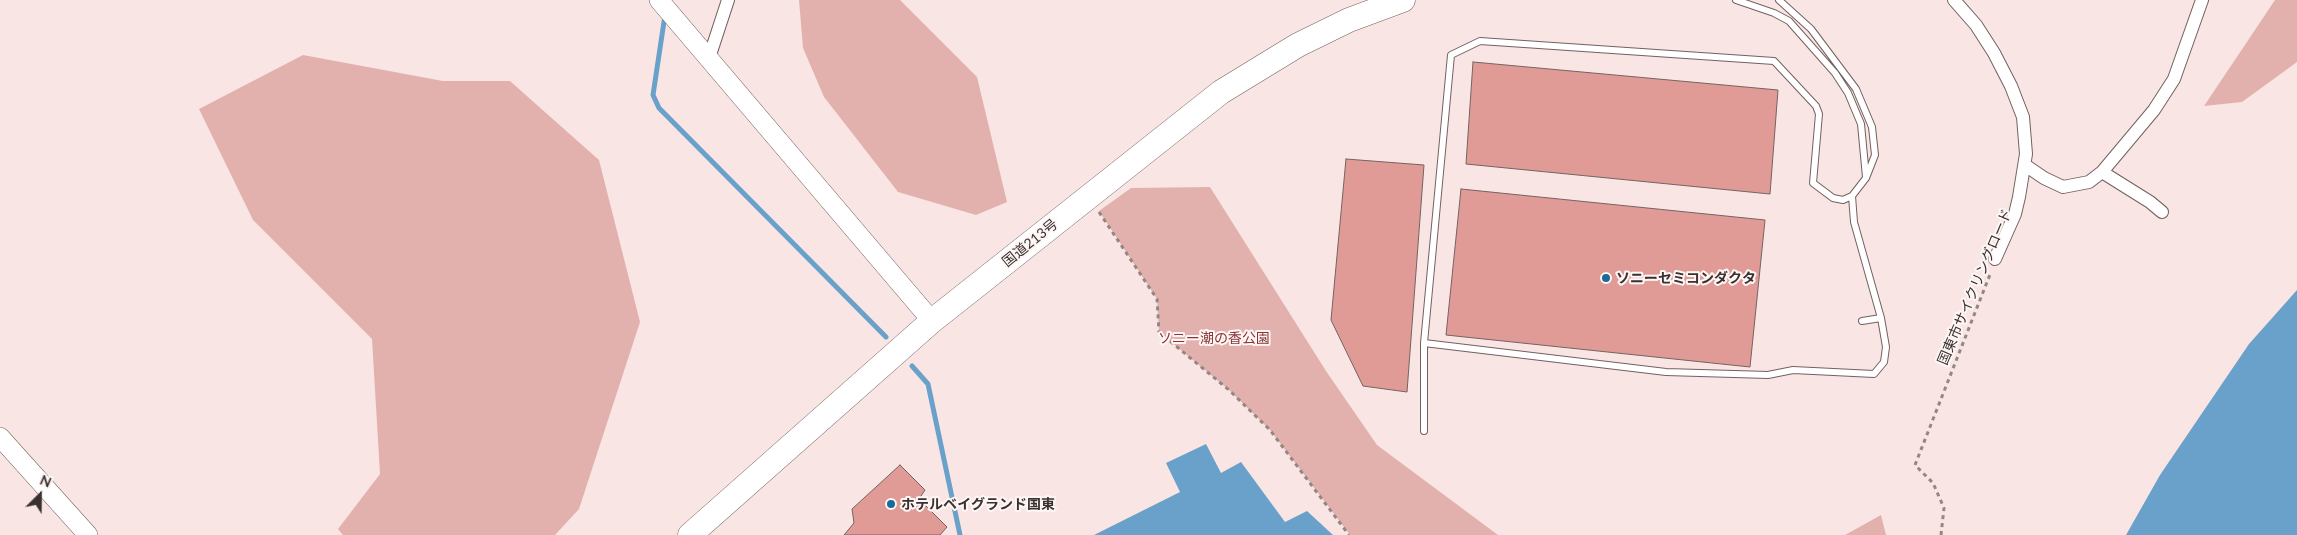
<!DOCTYPE html>
<html>
<head>
<meta charset="utf-8">
<style>
  body { margin:0 }
  #map { position:relative; width:2297px; height:535px; overflow:hidden; background:#f9e6e4; font-family:Lato,sans-serif }
  canvas { display:block }
  .north { position:absolute; left:15px; top:470px; width:50px; height:50px; -webkit-text-stroke:4px #fef6f5; paint-order:stroke; rotate:23deg; font-size:14px; font-weight:700; line-height:20px; text-align:center; color:#383130 }
  .north::after { content:''; display:block; margin:auto; width:18px; height:22px; background:#383130; clip-path:polygon(50% 0,100% 100%,50% 72%,0 100%) }
</style>
</head>
<body>
<div id="map">
<canvas width="2297" height="535"></canvas>
<div class="north">N</div>
</div>
<script>
const ctx = document.querySelector('canvas').getContext('2d');
ctx.lineJoin = 'round';
function paint(path, color) {
  ctx.fillStyle = color;
  ctx.fill(path, 'evenodd');
}
function poly(rows) {
  const path = new Path2D();
  for (const r of rows) {
    path.moveTo(r[0], r[1]);
    for (let i = 2; i < r.length; i += 2) path.lineTo(r[i], r[i + 1]);
  }
  return path;
}
function trace(path, color, width, dash) {
  ctx.strokeStyle = color;
  ctx.lineWidth = width;
  ctx.lineCap = dash ? 'butt' : 'round';
  ctx.setLineDash(dash || []);
  ctx.stroke(path);
}
function write(font, color, halo, rows, align = 'center') {
  ctx.font = font + ' Lato,"Noto Sans JP",sans-serif';
  ctx.lineWidth = 4;
  ctx.setLineDash([]);
  ctx.textBaseline = 'middle';
  ctx.strokeStyle = halo;
  ctx.fillStyle = color;
  for (const [text, x, y, turn = 0] of rows) {
    ctx.save();
    ctx.translate(x, y);
    ctx.rotate((+turn || 0) * Math.PI / 180);
    ctx.textAlign = isNaN(turn) ? turn : align;
    if (halo) ctx.strokeText(text, 0, 0);
    ctx.fillText(text, 0, 0);
    ctx.restore();
  }
}
paint(poly([
  [799,0,900,0,977,77,1007,202,976,215,898,192,824,97,803,48],
  [2275,0,2297,0,2297,62,2242,102,2204,106],
  [303,55,443,81,510,81,599,160,640,322,579,509,555,535,343,535,338,529,380,474,372,339,253,220,199,109],
  [1210,187,1326,371,1377,445,1498,535,1350,535,1270,430,1229,390,1159,332,1157,299,1099,211,1131,188],
  [1881,515,1886,535,1845,535]
]), '#e3b1ad');
paint(poly([
  [2297,290,2297,535,2126,535,2160,475,2249,344],
  [1206,444,1221,473,1241,462,1285,522,1307,511,1333,535,1094,535,1180,492,1166,463]
]), '#6aa1ca');
trace(poly([
  [665,15,653,95,659,108,886,337],
  [912,366,928,384,960,535]
]), '#6aa1ca', 5);
const building = poly([
  [1473,62,1778,90,1770,194,1466,164,1473,62],
  [1346,159,1424,165,1407,392,1363,386,1331,320,1346,159],
  [1461,189,1765,220,1750,367,1446,335,1461,189],
  [900,465,925,490,919,499,947,527,940,535,844,535,854,523,852,509,900,465]
]);
paint(building, '#e19b96');
trace(building, '#736361', 1);
const lane = poly([
  [1736,0,1774,13,1789,21,1835,73,1848,93,1861,124,1866,177],
  [1852,196,1854,222,1881,318,1862,321],
  [1424,343,1666,372,1768,375,1793,370,1874,374,1884,362,1886,347,1881,318],
  [1424,431,1424,343,1451,55,1480,41,1774,61,1816,106,1819,114,1813,183,1833,198,1843,200,1852,196,1866,178,1875,155,1872,127,1856,89,1811,29,1779,0]
]);
const street = poly([
  [1954,0,1976,25,1994,53,2011,86,2023,117,2026,154,2019,197,2015,214,1995,259],
  [709,58,728,0],
  [2025,165,2044,178,2063,187,2089,182,2102,172,2154,110,2174,79,2202,0],
  [2102,172,2150,202,2162,212]
]);
const secondary = poly([
  [659,0,932,321],
  [0,437,88,535]
]);
const highway = poly([
  [690,535,932,321,1221,92,1298,45,1349,20,1403,0]
]);
trace(lane, '#726160', 8);
trace(street, '#726160', 14);
trace(secondary, '#726160', 20);
trace(highway, '#726160', 25);
trace(poly([
  [1099,212,1157,299,1159,332,1229,390,1270,430,1349,535],
  [1941,535,1944,508,1933,483,1915,465,1991,272]
]), '#938785', 3, [4, 4]);
trace(lane, '#fff', 6);
trace(street, '#fff', 12);
trace(secondary, '#fff', 19);
trace(highway, '#fff', 24);
for (const [x, y, r, color] of [
  [1606,278,5,"#1a6a9c"],
  [891,504,5,"#1a6a9c"]
]) {
  const dot = new Path2D();
  dot.arc(x, y, r, 0, 2 * Math.PI);
  ctx.fillStyle = color;
  ctx.fill(dot);
  trace(dot, '#fef6f5', 2);
}
write('14px', '#383130', '#fef6f5', [
  ["国道213号",1030,243,-39],
  ["国東市サイクリングロード",1975,287,-67]
]);
write('bold 14px', '#383130', '#fef6f5', [
  ["ソニーセミコンダクタ",1616,278],
  ["ホテルベイグランド国東",901,504]
], 'left');
write('14px', '#883533', '#fef6f5', [
  ["ソニー潮の香公園",1214,338]
]);
</script>
</body>
</html>
